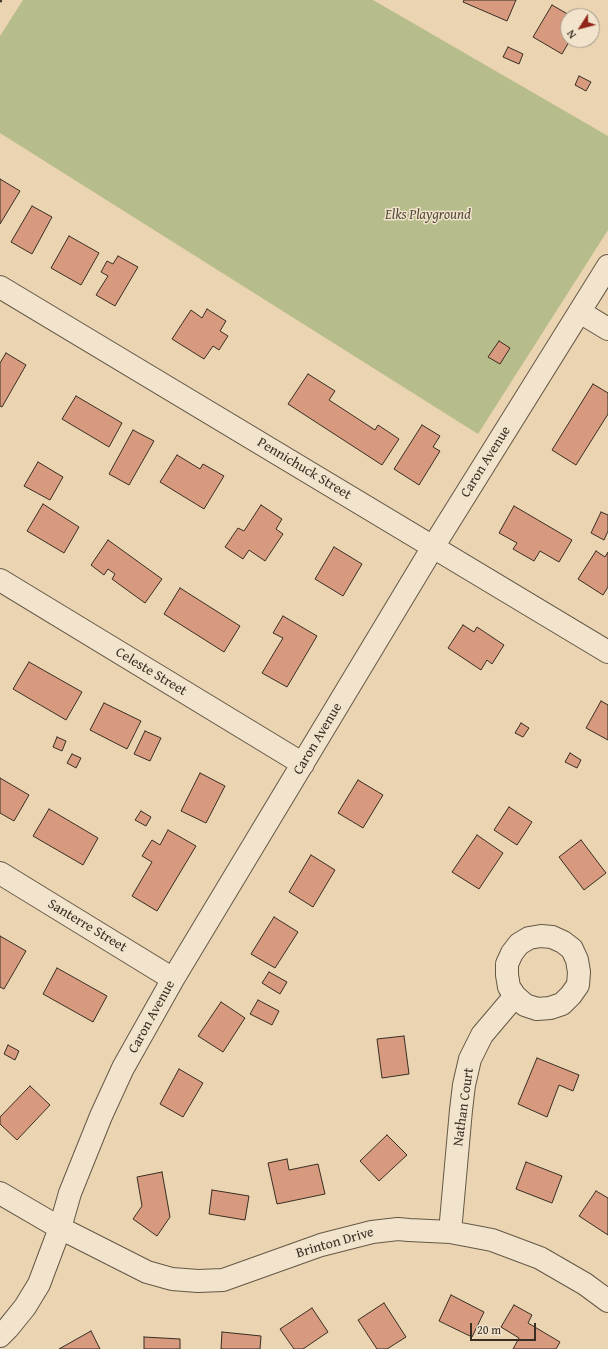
<!DOCTYPE html>
<html>
<head>
<meta charset="utf-8">
<style>
  body { margin:0 }
  #map { position:relative; width:608px; height:1349px; overflow:hidden; background:#ead4b1; font-family:"Gentium Book Plus",serif }
  canvas { display:block }
  .north { position:absolute; left:560px; top:8px; width:40px; height:40px; box-sizing:border-box; background:#f1e3cc; border:1px solid #a79b88; border-radius:50%; rotate:234deg; font-size:11px; font-weight:700; line-height:16px; text-align:center; color:#382e23 }
  .north::after { content:''; display:block; margin:auto; width:14px; height:18px; background:#8f2418; clip-path:polygon(50% 0,100% 100%,50% 72%,0 100%) }
  .scale { position:absolute; left:470px; top:1323px; width:66px; height:18px; box-sizing:border-box; border:2px solid #382e23; border-top:0; padding-left:5px; font-size:12px; line-height:14px; white-space:nowrap; color:#382e23; -webkit-text-stroke:3px #f1e3cc; paint-order:stroke }
</style>
</head>
<body>
<div id="map">
<canvas width="608" height="1349"></canvas>
<div class="north">N</div>
<div class="scale">20 m</div>
</div>
<script>
const ctx = document.querySelector('canvas').getContext('2d');
ctx.lineJoin = 'round';
function paint(path, color) {
  ctx.fillStyle = color;
  ctx.fill(path, 'evenodd');
}
function poly(rows) {
  const path = new Path2D();
  for (const r of rows) {
    path.moveTo(r[0], r[1]);
    for (let i = 2; i < r.length; i += 2) path.lineTo(r[i], r[i + 1]);
  }
  return path;
}
function trace(path, color, width, dash) {
  ctx.strokeStyle = color;
  ctx.lineWidth = width;
  ctx.lineCap = dash ? 'butt' : 'round';
  ctx.setLineDash(dash || []);
  ctx.stroke(path);
}
function write(font, color, halo, rows, align = 'center') {
  ctx.font = font + ' "Gentium Book Plus",serif';
  ctx.lineWidth = 3;
  ctx.setLineDash([]);
  ctx.textBaseline = 'middle';
  ctx.strokeStyle = halo;
  ctx.fillStyle = color;
  for (const [text, x, y, turn = 0] of rows) {
    ctx.save();
    ctx.translate(x, y);
    ctx.rotate((+turn || 0) * Math.PI / 180);
    ctx.textAlign = isNaN(turn) ? turn : align;
    if (halo) ctx.strokeText(text, 0, 0);
    ctx.fillText(text, 0, 0);
    ctx.restore();
  }
}
paint(poly([
  [23,0,373,0,608,136,608,230,478,434,0,133,0,36]
]), '#b7bc8b');
const building = poly([
  [464,0,516,0,507,21,463,2,464,0],
  [552,5,571,16,568,16,568,40,570,40,562,54,533,37,552,5],
  [508,47,523,54,519,64,503,57,508,47],
  [579,76,591,82,586,91,575,85,579,76],
  [0,179,20,191,0,224,0,179],
  [32,206,52,217,32,254,11,242,32,206],
  [69,236,99,253,81,285,51,268,69,236],
  [118,256,138,267,115,306,96,295,108,276,101,272,107,261,113,264,118,256],
  [207,309,226,321,220,331,228,336,219,350,213,346,204,359,172,339,191,310,202,318,207,309],
  [499,341,510,348,500,364,488,357,499,341],
  [6,353,26,365,2,407,0,406,0,363,6,353],
  [308,374,335,391,329,400,375,430,378,425,399,439,382,465,288,404,308,374],
  [593,384,608,393,608,414,576,465,552,450,593,384],
  [76,396,122,423,109,447,62,419,76,396],
  [422,425,440,436,433,447,440,451,419,485,394,469,422,425],
  [133,430,154,441,129,485,109,474,133,430],
  [177,455,200,469,203,464,224,476,204,509,160,482,177,455],
  [38,462,63,477,50,500,24,486,38,462],
  [43,504,79,527,64,553,27,531,43,504],
  [261,505,282,519,276,529,283,534,265,561,249,550,243,559,225,547,238,528,244,531,261,505],
  [514,506,572,540,559,562,540,551,534,561,513,549,517,543,499,533,514,506],
  [601,512,608,515,608,531,604,540,591,533,601,512],
  [108,540,162,579,145,603,112,579,115,574,108,569,104,575,91,565,108,540],
  [334,547,362,564,343,596,315,579,334,547],
  [596,551,605,557,608,552,608,587,603,595,578,579,596,551],
  [180,588,240,626,224,652,164,614,180,588],
  [283,616,317,636,287,687,262,673,283,638,273,633,283,616],
  [463,625,474,632,477,627,504,645,492,664,487,660,481,670,448,648,463,625],
  [29,662,82,692,66,720,13,689,29,662],
  [601,701,608,705,608,740,586,728,601,701],
  [104,703,141,721,127,749,90,730,104,703],
  [521,723,529,728,523,737,515,733,521,723],
  [145,731,161,738,150,761,134,754,145,731],
  [57,737,66,741,62,751,53,747,57,737],
  [570,753,581,760,577,768,565,762,570,753],
  [72,754,81,758,76,768,67,763,72,754],
  [200,773,225,786,206,823,181,811,200,773],
  [0,778,29,795,14,821,0,813,0,778],
  [358,780,383,795,363,828,338,813,358,780],
  [509,807,532,822,517,845,494,830,509,807],
  [49,809,98,838,83,865,33,836,49,809],
  [141,811,151,817,146,826,135,820,141,811],
  [168,830,196,846,157,911,132,896,152,862,142,856,152,840,160,845,168,830],
  [477,835,503,853,479,889,452,872,477,835],
  [581,840,606,873,584,890,559,857,581,840],
  [311,855,335,870,313,907,289,892,311,855],
  [274,917,298,932,275,968,251,954,274,917],
  [0,936,26,951,4,989,0,987,0,936],
  [57,968,107,996,93,1022,43,994,57,968],
  [269,972,287,982,280,994,262,983,269,972],
  [258,1000,279,1011,272,1025,250,1014,258,1000],
  [221,1002,245,1018,223,1052,198,1036,221,1002],
  [404,1036,409,1074,382,1078,377,1039,404,1036],
  [8,1045,19,1051,15,1060,4,1054,8,1045],
  [537,1058,579,1075,573,1091,559,1085,547,1117,518,1104,537,1058],
  [179,1069,203,1083,183,1117,160,1104,179,1069],
  [30,1086,50,1105,17,1140,0,1124,0,1117,30,1086],
  [387,1135,407,1155,379,1181,360,1161,387,1135],
  [287,1159,289,1170,318,1164,325,1194,277,1204,268,1163,287,1159],
  [526,1162,562,1176,552,1203,516,1189,526,1162],
  [162,1172,170,1217,157,1236,133,1219,142,1206,137,1177,162,1172],
  [212,1190,249,1196,245,1220,209,1214,212,1190],
  [596,1191,608,1198,608,1235,579,1216,596,1191],
  [451,1295,484,1312,472,1337,439,1321,451,1295],
  [384,1303,406,1337,387,1349,377,1349,358,1320,384,1303],
  [514,1305,532,1315,528,1323,560,1342,556,1349,513,1349,519,1338,501,1327,514,1305],
  [312,1308,328,1332,303,1349,294,1349,280,1329,312,1308],
  [91,1331,100,1349,59,1349,91,1331],
  [222,1332,261,1336,260,1349,221,1349,222,1332],
  [144,1337,180,1339,180,1349,144,1349,144,1337]
]);
paint(building, '#d79a7f');
trace(building, '#382e23', 1);
const minor = poly([
  [0,287,608,652],
  [580,312,608,329],
  [0,580,303,764],
  [0,873,173,979],
  [0,1193,60,1228,147,1272,172,1279,198,1281,223,1280,321,1245,372,1232,398,1229,409,1230,450,1232,492,1240,540,1258,585,1284,608,1301],
  [450,1232,461,1110,464,1085,470,1059,482,1035,515,996,525,1005,537,1009,550,1008,562,1004,571,995,578,985,579,972,577,960,572,949,563,942,552,937,541,936,529,938,519,944,512,953,507,964,507,975,509,987,515,996],
  [0,1336,8,1328,25,1307,39,1284,60,1228,70,1193,101,1116,123,1068,173,979,433,547,608,266]
]);
trace(minor, '#645846', 24);
trace(minor, '#f1e3cc', 22);
trace(poly([
  [0,2,1,0]
]), '#382e23', 3, [7, 7]);
write('italic 14px', '#514a38', '#f1e3cc', [
  ["Elks Playground",428,215]
]);
write('14px', '#382e23', '#f1e3cc', [
  ["Caron Avenue",486,462,-58],
  ["Pennichuck Street",304,469,31],
  ["Celeste Street",151,672,31],
  ["Caron Avenue",318,739,-59],
  ["Santerre Street",87,926,31],
  ["Caron Avenue",152,1017,-61],
  ["Nathan Court",464,1107,-82],
  ["Brinton Drive",335,1243,-16]
]);
</script>
</body>
</html>
